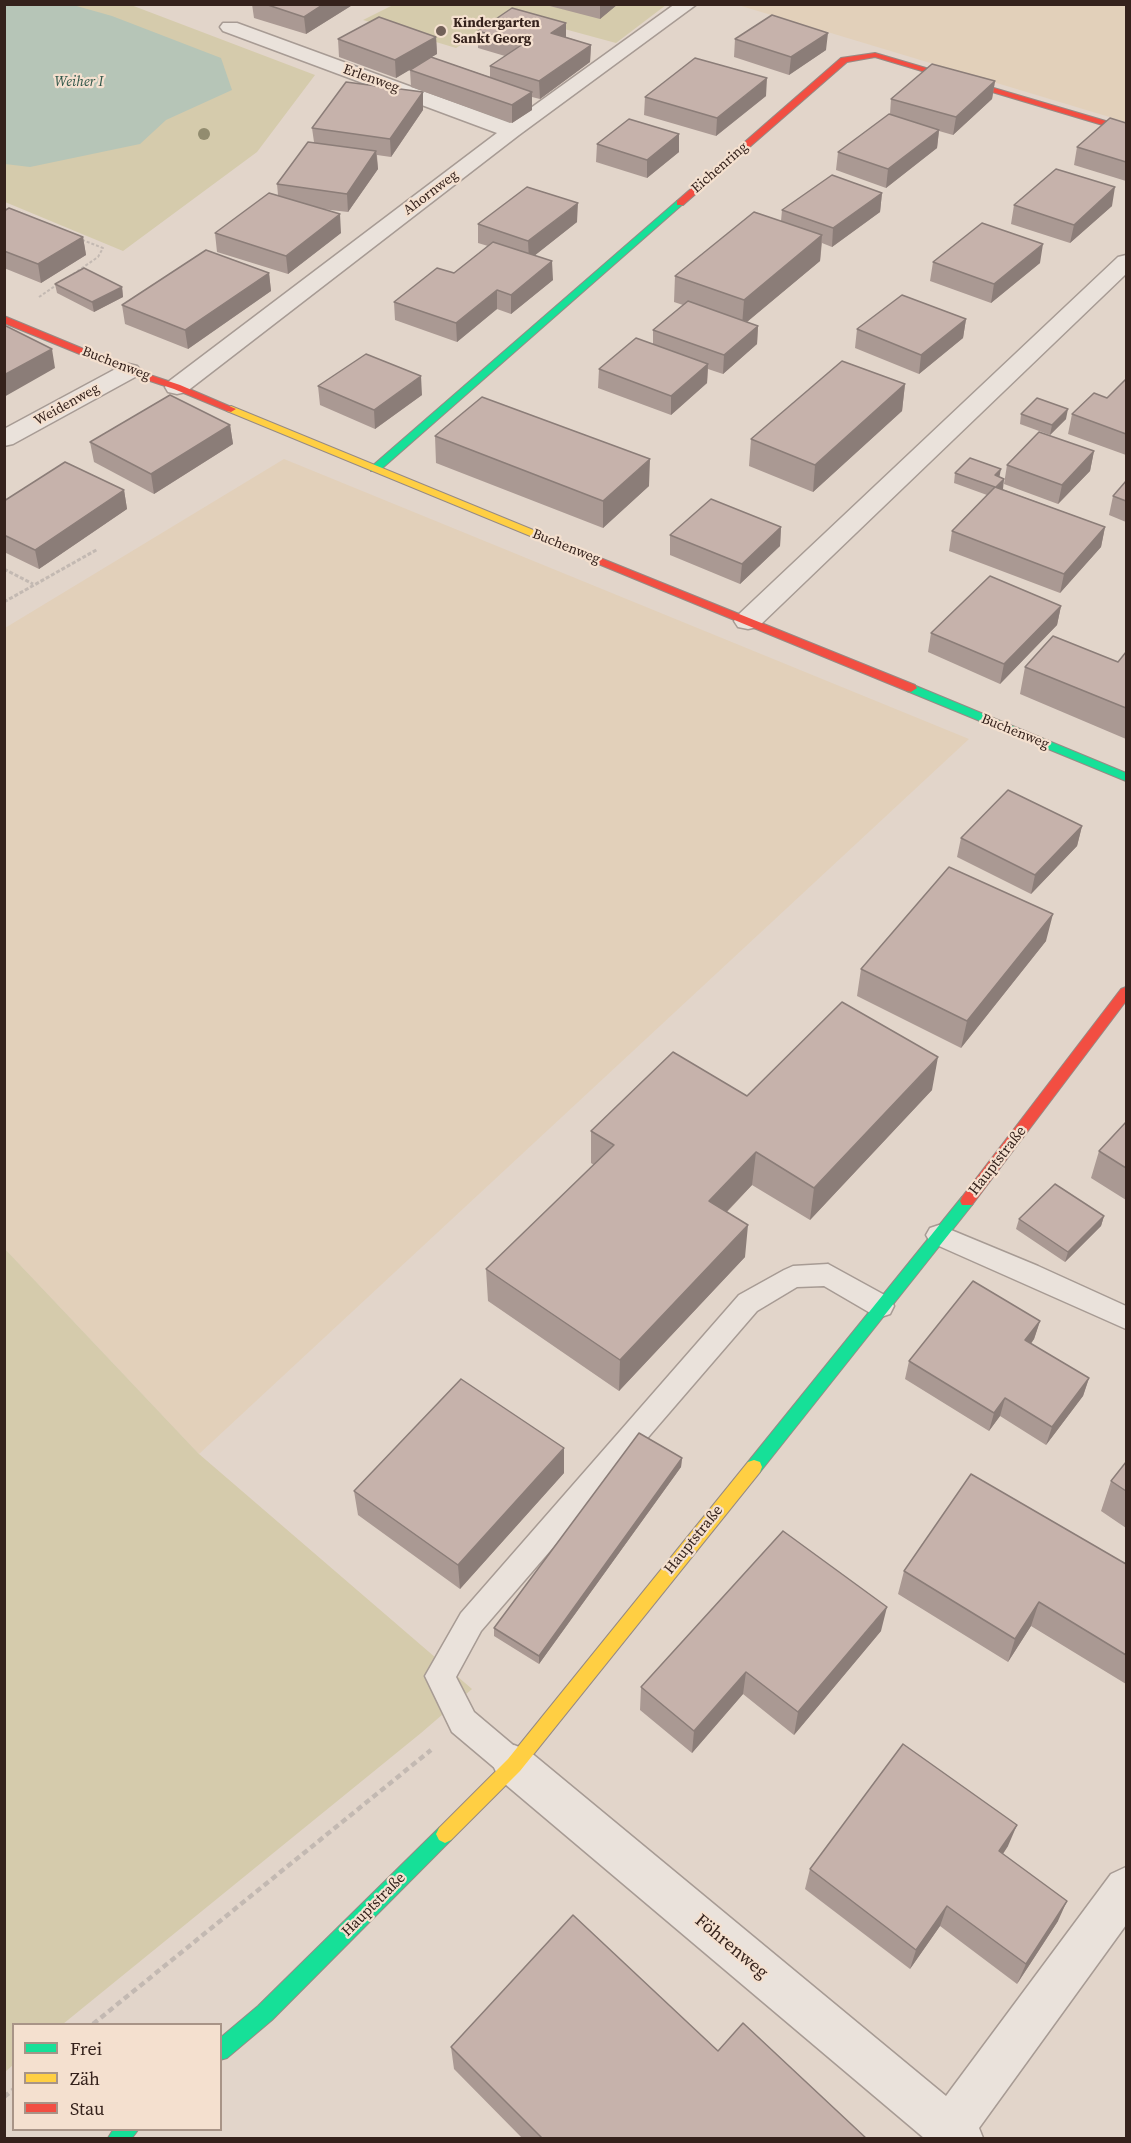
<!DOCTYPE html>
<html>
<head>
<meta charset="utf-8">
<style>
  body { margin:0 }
  #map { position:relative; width:1131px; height:2143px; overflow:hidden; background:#e2d5ca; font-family:"Source Serif 4",serif }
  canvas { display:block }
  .frame { position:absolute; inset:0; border:6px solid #35221c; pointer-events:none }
  .legend { position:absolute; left:12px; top:2023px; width:210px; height:108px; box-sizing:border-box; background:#f4e0cf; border:2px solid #a89487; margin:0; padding:8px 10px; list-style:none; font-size:18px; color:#35221c }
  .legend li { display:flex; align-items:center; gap:12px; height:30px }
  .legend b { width:30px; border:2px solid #a89487 }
</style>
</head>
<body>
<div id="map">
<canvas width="1131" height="2143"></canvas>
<div class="frame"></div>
<ul class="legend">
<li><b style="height:8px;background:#16e098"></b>Frei</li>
<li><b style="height:8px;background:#ffcf43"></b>Zäh</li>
<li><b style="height:8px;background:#f24e42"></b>Stau</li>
</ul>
</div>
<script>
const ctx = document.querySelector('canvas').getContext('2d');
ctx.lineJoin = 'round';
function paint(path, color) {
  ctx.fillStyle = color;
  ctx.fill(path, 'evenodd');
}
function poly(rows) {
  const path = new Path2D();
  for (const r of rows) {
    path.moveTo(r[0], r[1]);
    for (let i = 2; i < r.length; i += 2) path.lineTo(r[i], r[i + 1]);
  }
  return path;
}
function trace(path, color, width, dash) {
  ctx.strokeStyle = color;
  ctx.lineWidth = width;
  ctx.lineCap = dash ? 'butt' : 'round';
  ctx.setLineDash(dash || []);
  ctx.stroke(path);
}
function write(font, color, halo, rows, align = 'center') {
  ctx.font = font + ' "Source Serif 4",serif';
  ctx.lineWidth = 4.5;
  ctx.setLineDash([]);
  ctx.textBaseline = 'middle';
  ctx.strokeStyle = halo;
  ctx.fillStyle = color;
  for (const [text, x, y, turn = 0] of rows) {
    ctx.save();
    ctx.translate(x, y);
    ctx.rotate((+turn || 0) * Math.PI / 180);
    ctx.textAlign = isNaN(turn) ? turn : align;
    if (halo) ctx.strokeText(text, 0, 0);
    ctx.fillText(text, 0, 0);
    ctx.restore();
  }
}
paint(poly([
  [738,5,1126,5,1126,122],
  [284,459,969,739,199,1454,5,1249,5,628]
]), '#e2d0ba');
paint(poly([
  [4,5,131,5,315,75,257,152,123,251,5,202],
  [393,5,666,5,616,43,509,14,456,48,363,20],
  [5,1249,199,1454,472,1689,421,1733,63,2024,14,2024,13,2065,5,2072]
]), '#d5cbac');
paint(poly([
  [5,4,73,5,112,16,221,58,232,90,166,120,140,144,30,167,5,164]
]), '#b6c5b7');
const lane = poly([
  [939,1225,1038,1266,1126,1306,1126,1329,930,1242,926,1235,930,1228,939,1225],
  [828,1264,890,1298,894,1306,890,1314,881,1317,872,1314,824,1286,797,1287,757,1311,481,1631,456,1677,474,1712,525,1755,529,1765,525,1775,514,1780,503,1775,452,1732,425,1676,461,1613,739,1295,784,1270,793,1266,828,1264]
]);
const street = poly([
  [675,4,697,4,519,135,186,392,177,394,168,392,165,387,168,382,497,133,223,31,220,27,223,23,237,23,510,123,675,4],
  [1126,255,1126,274,758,627,748,629,738,627,734,621,738,615,1118,257,1126,255],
  [129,364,137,366,141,371,137,376,13,444,4,446,4,429,121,366,129,364],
  [514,1745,529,1751,946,2096,1111,1874,1126,1867,1126,1925,979,2128,983,2138,924,2138,499,1779,493,1765,499,1751,514,1745]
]);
const fast = poly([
  [677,201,684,203,379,471,371,471,371,467,677,201],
  [911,684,1126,773,1126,781,907,691,907,685,911,684],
  [967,1195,972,1197,974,1201,972,1205,760,1472,754,1474,748,1472,746,1467,748,1462,962,1197,967,1195],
  [445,1825,451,1828,454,1834,451,1840,272,2020,227,2058,220,2060,220,2038,258,2006,439,1828,445,1825],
  [113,2130,138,2130,132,2138,108,2138,113,2130]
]);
const slow = poly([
  [231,406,582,550,583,552,582,554,574,554,227,411,226,409,231,406],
  [754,1460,760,1462,762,1467,760,1472,520,1771,451,1840,445,1843,439,1840,436,1834,439,1828,508,1759,748,1462,754,1460]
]);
const jam = poly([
  [875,53,1126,127,1126,132,875,57,847,62,683,205,677,205,677,201,841,58,875,53],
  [4,316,132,369,180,385,236,409,231,412,227,411,174,389,126,373,4,323,4,316],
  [578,549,915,685,917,688,911,692,907,691,574,554,574,550,578,549],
  [1126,987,1126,1001,972,1205,962,1205,960,1201,962,1197,1121,989,1126,987]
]);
trace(lane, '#a79b94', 3);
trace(street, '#a79b94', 3);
trace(fast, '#968a84', 2);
trace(slow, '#968a84', 2);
trace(jam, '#968a84', 2);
trace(poly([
  [69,277,98,257,103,248,80,239],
  [39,297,58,284]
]), '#c3b9b2', 2, [3, 2]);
trace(poly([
  [4,569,33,584],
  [4,602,98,549]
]), '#c3b9b2', 3, [4, 2]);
trace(poly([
  [93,2024,431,1750],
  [4,2097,14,2089]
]), '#c3b9b2', 4.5, [6, 4]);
paint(lane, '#eae2db');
paint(street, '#eae2db');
paint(fast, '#16e098');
paint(slow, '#ffcf43');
paint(jam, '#f24e42');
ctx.fillStyle = '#928c6f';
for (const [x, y] of [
  [204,134]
]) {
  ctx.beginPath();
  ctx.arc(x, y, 6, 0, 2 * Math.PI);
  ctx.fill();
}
paint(poly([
  [252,4,354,4,306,34,254,18],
  [542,4,618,4,600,19],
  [478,31,566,37,591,45,590,62,540,99,532,97,532,110,512,123,411,87,410,70,412,68,396,78,339,57,338,39,436,37,437,54,431,57,490,77,490,66,505,56,478,48],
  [735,39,826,50,789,75,734,57],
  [995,81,992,99,953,135,939,131,937,148,886,188,836,170,838,152,890,114,891,99],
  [423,92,423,110,391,157,377,155,378,169,348,212,322,209,341,233,288,274,217,252,215,233,278,195,277,184,314,142,312,128],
  [766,96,716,136,644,115,645,97],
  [1126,123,1126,181,1074,165,1077,147],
  [679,134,679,152,647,178,596,162,597,144],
  [882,193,880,212,832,247,822,243,820,261,747,322,758,326,757,344,723,374,708,369,707,383,671,415,598,388,599,369,653,344,653,330,683,305,674,302,675,276,781,221,782,210],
  [1014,205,1112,206,1070,243,1011,224],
  [4,211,83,237,86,255,41,283,4,268],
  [577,222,535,255,553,280,511,314,497,309,457,342,395,320,394,302,454,273,488,246,478,243,478,224],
  [933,262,1040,263,991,303,930,281],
  [269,273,271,291,188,349,125,324,122,305],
  [55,284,122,287,123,297,94,312,57,293],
  [966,319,963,338,919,374,855,348,857,329],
  [1126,379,1126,455,1068,434,1072,414,1107,398],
  [905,384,902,411,813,492,749,466,751,439],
  [318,386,422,395,375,429,320,405],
  [1021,414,1066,419,1050,435,1020,424],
  [230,425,233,444,154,494,94,462,90,442],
  [435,436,649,486,603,528,436,463],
  [1094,451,1090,471,1058,504,1004,484,1007,465],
  [955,473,1000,477,1004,479,1002,489,1105,527,1101,547,1060,593,949,551,952,531,987,495,954,483],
  [1126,481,1126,522,1109,515,1113,496],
  [124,490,127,509,39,569,4,552,4,501],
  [781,527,780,546,740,584,670,555,670,535],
  [1061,606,1057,625,1000,684,928,652,931,633],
  [1126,652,1126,739,1020,694,1025,667,1118,662],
  [1082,826,1077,846,1031,894,957,857,961,838],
  [1046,941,961,1048,857,996,861,969],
  [932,1090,810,1220,752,1185,727,1212,745,1257,619,1391,488,1301,486,1269,594,1165,591,1163,591,1131,747,1096],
  [1126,1122,1126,1200,1091,1178,1099,1151],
  [1104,1216,1101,1226,1065,1262,1016,1229,1019,1219],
  [1040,1321,1034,1339,1031,1344,1089,1378,1083,1396,1046,1445,1000,1416,989,1431,905,1379,909,1361],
  [682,1458,681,1467,539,1664,494,1636,494,1628],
  [1126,1462,1126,1528,1101,1511,1111,1481],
  [564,1473,460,1589,358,1515,354,1491],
  [1126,1564,1126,1684,1031,1626,1008,1662,898,1594,904,1571],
  [881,1631,794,1735,743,1694,692,1753,640,1710,641,1687],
  [1008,1846,1003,1854,1058,1921,1017,1984,940,1926,910,1969,805,1889,810,1869],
  [451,2047,718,2051,867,2139,523,2139,454,2069]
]), '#aa9993');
paint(poly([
  [324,4,354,4,306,34,304,17],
  [600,4,618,4,600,19],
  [566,23,566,40,551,33],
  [828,33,826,50,789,75,791,57],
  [436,37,437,54,396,78,395,60],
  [591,45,590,62,540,99,539,81],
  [767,78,766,96,716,136,717,118],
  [995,81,992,99,953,135,956,117],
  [423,92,423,110,391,157,390,139],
  [532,92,532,110,512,123,512,105],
  [939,130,937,148,886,188,888,169],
  [679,134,679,152,647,178,647,160],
  [376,151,378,169,348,212,347,194],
  [1115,187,1112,206,1070,243,1074,225],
  [882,193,880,212,832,247,833,228],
  [578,203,577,222,529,260,528,241],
  [340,214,341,233,288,274,286,256],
  [822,235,820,261,742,326,744,300],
  [83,237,86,255,41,283,38,264],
  [1043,244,1040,263,991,303,994,284],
  [552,261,553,280,511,314,511,295],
  [269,273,271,291,188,349,185,330],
  [122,287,123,297,94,312,92,302],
  [497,290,497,309,457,342,456,323],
  [966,319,963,338,919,374,921,355],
  [758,326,757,344,723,374,724,355],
  [52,349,55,368,4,397,4,375],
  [708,364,707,383,671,415,671,396],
  [421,376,422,395,375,429,374,410],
  [905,384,902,411,813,492,815,465],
  [1068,409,1066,419,1050,435,1052,425],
  [230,425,233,444,154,494,151,474],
  [1094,451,1090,471,1058,504,1062,485],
  [650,459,649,486,603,528,603,501],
  [1001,469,999,479,995,475],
  [1004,479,1003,489,994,498,996,488],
  [124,490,127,509,39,569,35,550],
  [781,527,780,546,740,584,742,564],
  [1105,527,1101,547,1060,593,1064,574],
  [1061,606,1057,625,1000,684,1004,664],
  [1082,826,1077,846,1031,894,1035,875],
  [1053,914,1046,941,961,1048,967,1021],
  [938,1057,932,1090,810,1220,814,1188],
  [756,1152,752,1185,706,1233,709,1201],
  [1104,1216,1101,1226,1065,1262,1068,1252],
  [748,1225,745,1257,619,1391,620,1360],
  [1040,1321,1034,1339,1020,1358,1025,1340],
  [1089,1378,1083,1396,1046,1445,1052,1427],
  [1005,1398,1000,1416,989,1431,994,1413],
  [564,1448,564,1473,460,1589,458,1565],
  [682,1458,681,1467,539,1664,539,1656],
  [1039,1602,1031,1626,1008,1662,1015,1639],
  [887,1607,881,1631,794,1735,798,1712],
  [746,1672,743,1694,692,1753,694,1731],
  [1017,1825,1008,1846,991,1871,999,1851],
  [1067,1901,1058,1921,1017,1984,1026,1964],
  [947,1906,940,1926,910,1969,916,1950]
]), '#8b7d78');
const building = poly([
  [265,4,324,4,304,17,265,4],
  [512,8,566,23,551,33,591,45,539,81,490,66,523,44,478,31,512,8],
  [772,15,828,33,791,57,735,39,772,15],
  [379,17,436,37,395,60,338,39,379,17],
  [431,57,532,92,512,105,410,70,431,57],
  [695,58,767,78,717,118,645,97,695,58],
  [932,64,995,81,956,117,891,99,932,64],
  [346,82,423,92,390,139,312,128,346,82],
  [889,114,939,130,888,169,838,152,889,114],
  [1110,118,1126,123,1126,162,1077,147,1110,118],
  [629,119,679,134,647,160,597,144,629,119],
  [308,142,376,151,347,194,277,184,308,142],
  [1056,169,1115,187,1074,225,1014,205,1056,169],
  [832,175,882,193,833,228,782,210,832,175],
  [527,187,578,203,528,241,478,224,527,187],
  [269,193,340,214,286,256,215,233,269,193],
  [9,208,83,237,38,264,4,251,4,211,9,208],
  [754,212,822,235,744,300,675,276,754,212],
  [982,223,1043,244,994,284,933,262,982,223],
  [493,242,552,261,511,295,497,290,456,323,394,302,437,268,454,273,493,242],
  [206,250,269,273,185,330,122,305,206,250],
  [84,268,122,287,92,302,55,284,84,268],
  [902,295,966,319,921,355,857,329,902,295],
  [688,301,758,326,724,355,653,330,688,301],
  [4,325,52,349,4,375,4,325],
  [636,338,708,364,671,396,599,369,636,338],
  [366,354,421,376,374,410,318,386,366,354],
  [842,361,905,384,815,465,751,439,842,361],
  [1126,379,1126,434,1072,414,1094,393,1107,398,1126,379],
  [170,395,230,425,151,474,90,442,170,395],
  [482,397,650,459,603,501,435,436,482,397],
  [1037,398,1068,409,1052,425,1021,414,1037,398],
  [1039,432,1094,451,1062,485,1007,465,1039,432],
  [970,458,1001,469,995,475,1004,479,996,487,995,487,955,473,970,458],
  [65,462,124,490,35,550,4,535,4,501,65,462],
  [1126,481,1126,501,1113,496,1126,481],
  [995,487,1105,527,1064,574,952,531,995,487],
  [711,499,781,527,742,564,670,535,711,499],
  [990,576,1061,606,1004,664,931,633,990,576],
  [1053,636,1118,662,1126,652,1126,708,1025,667,1053,636],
  [1008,790,1082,826,1035,875,961,838,1008,790],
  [949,867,1053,914,967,1021,861,969,949,867],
  [842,1002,938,1057,814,1188,756,1152,709,1201,748,1225,620,1360,486,1269,614,1145,591,1131,673,1052,747,1096,842,1002],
  [1126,1122,1126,1168,1099,1151,1126,1122],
  [1055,1184,1104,1216,1068,1252,1019,1219,1055,1184],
  [973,1281,1040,1321,1025,1340,1089,1378,1052,1427,1005,1398,994,1413,909,1361,973,1281],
  [461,1379,564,1448,458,1565,354,1491,461,1379],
  [639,1433,682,1458,539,1656,494,1628,639,1433],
  [1126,1462,1126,1491,1111,1481,1126,1462],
  [971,1474,1126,1564,1126,1655,1039,1602,1015,1639,904,1571,971,1474],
  [783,1531,887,1607,798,1712,746,1672,694,1731,641,1687,783,1531],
  [903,1744,1017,1825,999,1851,1067,1901,1026,1964,947,1906,916,1950,810,1869,903,1744],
  [573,1915,718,2051,743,2023,867,2139,543,2139,451,2047,573,1915]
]);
paint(building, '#c6b2ab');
trace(building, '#8b7d78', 1.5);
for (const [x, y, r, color] of [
  [441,31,6,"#726159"]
]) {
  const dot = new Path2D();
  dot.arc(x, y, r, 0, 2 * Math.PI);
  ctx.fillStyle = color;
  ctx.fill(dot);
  trace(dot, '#f4e0cf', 2);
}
write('bold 14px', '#35221c', '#f4e0cf', [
  ["Kindergarten",453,23],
  ["Sankt Georg",453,39]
], 'left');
write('14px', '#35221c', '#f4e0cf', [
  ["Erlenweg",371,79,20],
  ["Eichenring",720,168,-41],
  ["Ahornweg",431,193,-37],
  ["Buchenweg",116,364,21],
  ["Weidenweg",67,405,-29],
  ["Buchenweg",566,547,22],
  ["Buchenweg",1015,732,22]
]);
write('italic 14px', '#2c5447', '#f4e0cf', [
  ["Weiher I",79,82]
]);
write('15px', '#35221c', '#f4e0cf', [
  ["Hauptstraße",998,1161,-52],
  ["Hauptstraße",694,1540,-51],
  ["Hauptstraße",374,1905,-45]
]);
write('18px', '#35221c', '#f4e0cf', [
  ["Föhrenweg",731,1947,40]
]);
</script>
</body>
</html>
